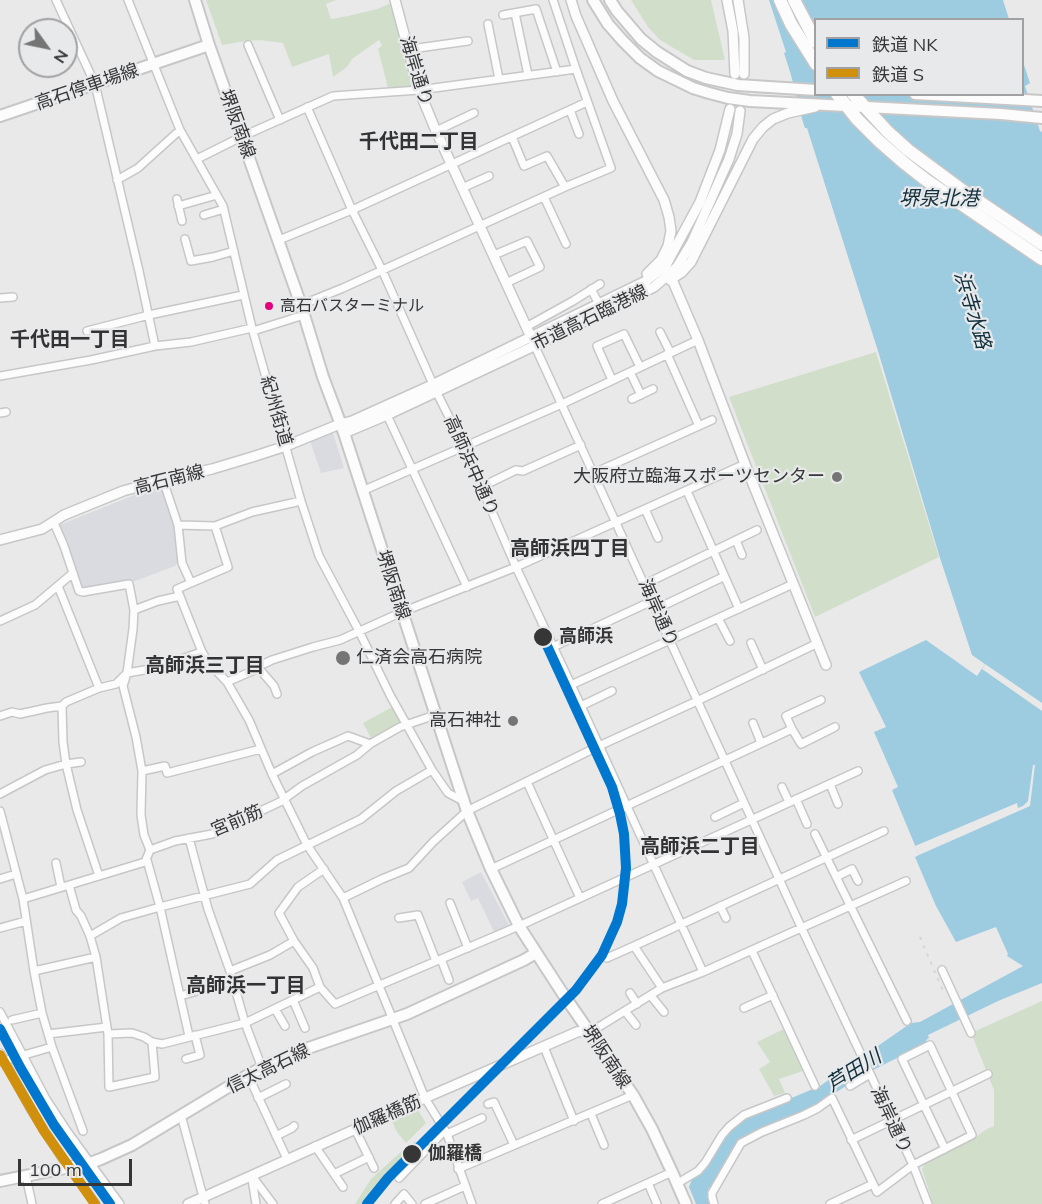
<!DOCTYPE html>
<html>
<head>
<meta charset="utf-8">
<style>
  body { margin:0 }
  #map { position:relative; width:1042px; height:1204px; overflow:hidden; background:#e9e9ea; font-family:Mulish,"Noto Sans JP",sans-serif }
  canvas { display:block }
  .legend { position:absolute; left:814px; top:18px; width:210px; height:78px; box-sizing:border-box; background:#e8e9eb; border:2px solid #a1a1a3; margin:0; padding:8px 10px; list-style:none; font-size:18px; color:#363637 }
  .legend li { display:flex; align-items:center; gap:12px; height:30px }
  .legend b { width:30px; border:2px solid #a1a1a3 }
  .north { position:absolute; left:18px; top:18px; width:60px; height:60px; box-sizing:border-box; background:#e8e9eb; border:2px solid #a1a1a3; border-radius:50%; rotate:123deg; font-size:16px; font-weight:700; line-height:24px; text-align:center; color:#363637 }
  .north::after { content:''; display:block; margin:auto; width:21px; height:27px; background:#757576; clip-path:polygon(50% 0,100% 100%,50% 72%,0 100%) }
  .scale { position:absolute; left:18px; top:1159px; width:114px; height:27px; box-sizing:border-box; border:3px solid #363637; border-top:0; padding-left:8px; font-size:18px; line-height:21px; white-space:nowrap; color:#363637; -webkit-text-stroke:4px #e8e9eb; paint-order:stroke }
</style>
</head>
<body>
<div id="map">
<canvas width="1042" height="1204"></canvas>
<ul class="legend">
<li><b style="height:8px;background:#0077ce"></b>鉄道 NK</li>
<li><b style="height:8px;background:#d0900b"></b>鉄道 S</li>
</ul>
<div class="north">N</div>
<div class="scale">100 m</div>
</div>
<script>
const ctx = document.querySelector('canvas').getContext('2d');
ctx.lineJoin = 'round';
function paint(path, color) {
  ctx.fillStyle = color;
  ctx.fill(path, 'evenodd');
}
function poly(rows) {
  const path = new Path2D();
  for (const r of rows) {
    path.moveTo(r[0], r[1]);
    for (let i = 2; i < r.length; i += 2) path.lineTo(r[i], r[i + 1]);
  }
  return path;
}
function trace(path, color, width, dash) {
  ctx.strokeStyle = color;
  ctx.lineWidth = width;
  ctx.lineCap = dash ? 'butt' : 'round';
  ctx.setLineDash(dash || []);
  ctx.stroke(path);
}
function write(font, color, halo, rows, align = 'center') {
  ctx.font = font + ' Mulish,"Noto Sans JP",sans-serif';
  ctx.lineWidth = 4.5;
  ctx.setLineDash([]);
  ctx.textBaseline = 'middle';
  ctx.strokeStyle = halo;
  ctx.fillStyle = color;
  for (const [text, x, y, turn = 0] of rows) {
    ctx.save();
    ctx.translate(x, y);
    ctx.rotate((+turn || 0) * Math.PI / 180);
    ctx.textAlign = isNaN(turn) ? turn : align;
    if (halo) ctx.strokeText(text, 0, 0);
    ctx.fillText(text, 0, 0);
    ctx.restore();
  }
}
paint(poly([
  [333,433,344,468,321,473,310,441],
  [162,484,172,515,176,537,177,563,175,566,130,583,81,590,57,526],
  [481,872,510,927,495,934,478,898,471,901,462,882]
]), '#d9dbe0');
paint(poly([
  [206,0,336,0,326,4,331,19,348,16,377,9,391,3,413,86,388,88,378,49,382,45,379,40,352,59,347,67,333,77,329,54,292,67,283,43,260,40,245,41,222,45],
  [631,0,711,0,725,60,694,60,660,40,648,27],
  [876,352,939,557,815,617,729,397],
  [392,707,400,721,399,725,372,740,363,723],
  [1042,1001,1042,1204,933,1204,922,1169,925,1164,975,1138,985,1130,994,1126,994,1090,971,1033],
  [784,1029,803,1071,779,1079,785,1093,774,1096,759,1069,770,1062,757,1042],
  [416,1107,426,1123,406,1143,397,1132,390,1118,404,1111],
  [415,1141,416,1145,377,1184,364,1204,355,1204,371,1179,405,1148]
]), '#d1dfca');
paint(poly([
  [769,0,1003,0,1009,19,816,20,816,94,1022,94,1023,62,1030,83,1025,86,1040,131,1042,132,1042,983,998,1001,928,1035,929,1038,926,1040,927,1043,863,1075,812,1108,753,1131,742,1138,736,1143,712,1186,708,1189,707,1196,710,1204,696,1204,689,1187,692,1179,705,1170,728,1131,744,1118,820,1086,911,1023,920,1022,1023,966,1007,956,1008,954,996,927,956,942,936,906,915,857,919,855,892,790,898,787,874,732,886,727,859,672,926,640,977,676,985,664,972,655,940,558,878,351,807,128,805,128,802,119,791,75,784,53,786,52]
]), '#9dcbe0');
paint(poly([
  [985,664,1042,703,1042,711,982,669],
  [1033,765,1035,765,1030,806,919,855,915,846,1017,803,1018,808,1023,806,1028,801]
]), '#e9e9ea');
const minor = poly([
  [56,0,95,84,139,271,155,346],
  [128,0,180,130,223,206,252,328,301,501,319,556,359,631,390,695,432,770,448,793,463,801],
  [515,13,528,75],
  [503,15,536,9,557,72],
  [488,24,499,79],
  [248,45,280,120],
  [411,49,468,41],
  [307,107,352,210,382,270,436,391,464,447,516,567,581,706,703,972],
  [570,110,579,134],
  [436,131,474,113],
  [512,137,524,166,547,156,565,187],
  [197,159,241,137,333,96,419,90,576,69],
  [117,180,138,168,180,130],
  [462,188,489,176],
  [544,197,566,244],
  [177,199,182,221],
  [178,206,217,195],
  [204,215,224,209],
  [185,239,191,261,213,257,234,251],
  [279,240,352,210,587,102],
  [494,255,527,241,540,267,506,283],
  [591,289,599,304],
  [0,298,13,297],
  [301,305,343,288,565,187,611,168,576,69,553,0],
  [526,327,573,301,600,284],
  [87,331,149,315,243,295],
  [253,331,304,315],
  [660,332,670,352],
  [533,342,802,929,913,1165,928,1204],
  [667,354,699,426],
  [630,372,641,395],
  [0,376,91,360,155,346,191,342,252,328],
  [612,380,597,346,624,334,640,367],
  [632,399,653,389],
  [0,413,6,412],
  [387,415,467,587],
  [594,473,712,420],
  [163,480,178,525,182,563,191,583],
  [481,487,516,470,523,471,581,445],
  [362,491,562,404,698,340],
  [687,491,739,609],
  [301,501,252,512,215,526,228,567,177,589,202,652,209,663,227,682,249,720,272,774,307,845,343,898,425,1098,447,1134,472,1204],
  [645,509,658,538],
  [54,523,64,546,79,591,83,592,129,584,134,610,133,629,127,673,123,686,136,737,142,771,141,815,144,835,150,850],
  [178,525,215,526],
  [736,540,742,555],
  [645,584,757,530],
  [58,586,99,688],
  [656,609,723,577],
  [134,610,158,601,180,596],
  [718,618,730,641],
  [0,621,35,605,73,573],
  [751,643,763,670],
  [553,647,652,601],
  [257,669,262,672,274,686,277,694],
  [227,682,257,669,259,666,272,660,313,647,340,640,402,612,516,567,745,464],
  [571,685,793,584],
  [62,706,63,742,66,764,77,810,99,876],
  [581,706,612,691],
  [0,716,12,712,20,714,47,708,62,706,66,702,99,688,116,684,127,673,150,669,202,652],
  [753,723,761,743],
  [792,729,786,716,821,700],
  [142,771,165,766,167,773,261,749],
  [272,774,312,752,348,736,370,744],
  [527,782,580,898],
  [830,784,838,804],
  [782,787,789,802],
  [0,794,45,770,66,764,81,762],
  [796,799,807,824],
  [0,811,23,899,34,971,42,1013,52,1047,83,1131],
  [715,817,744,803],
  [815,834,907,1021],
  [189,838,208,909,230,971,245,1023,262,1068],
  [147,860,160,907,189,1036],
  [56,863,61,887],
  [324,869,298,887,279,913,294,941,313,968,320,987,335,1004,519,926,858,771],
  [491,869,792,729,801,744,835,727],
  [836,877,852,869,858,881],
  [0,879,16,874],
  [69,885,76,910,81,916,90,936,96,957,108,1034,109,1087,155,1077,152,1042],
  [343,898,382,879,409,868,433,842,467,811,599,746,697,701,818,643],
  [23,899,145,862,150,850,175,841,212,834,284,800,287,797,302,786,357,755,370,744,400,727,435,715],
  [450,903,468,948],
  [720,906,726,918],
  [399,918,418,915,436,961],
  [0,928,26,921],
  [90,936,121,918,160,907,250,884,277,860,361,819,396,791,432,770],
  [752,951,815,1086],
  [607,958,634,946],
  [441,959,449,980],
  [942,970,971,1033],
  [34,971,96,957],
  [230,971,270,955,294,941],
  [662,988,634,946,884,831],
  [630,993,637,1004],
  [180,996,232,981],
  [651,996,664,1012],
  [293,1000,305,1028],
  [744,1008,773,995],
  [275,1009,285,1026],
  [625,1011,636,1025],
  [0,1012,46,1099,67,1131,120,1204],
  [12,1020,42,1013],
  [587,1030,597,1028,662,988,703,972,906,881],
  [48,1034,107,1027],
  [108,1034,132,1033,144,1037,152,1042,162,1044,245,1023,320,987],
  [544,1047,574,1121],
  [0,1053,31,1110,62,1158,96,1204],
  [186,1059,200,1055,195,1035],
  [0,1062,52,1047],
  [248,1075,287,1159],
  [850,1086,870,1074],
  [258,1098,286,1084],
  [488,1104,494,1102,514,1145],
  [591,1114,604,1145],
  [181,1115,205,1204],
  [355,1129,374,1168],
  [447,1134,482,1118],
  [276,1136,292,1128,294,1126],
  [851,1140,988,1074],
  [315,1146,343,1187],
  [458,1169,633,1095],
  [334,1174,369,1157],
  [26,1176,32,1204],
  [252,1176,273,1204],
  [399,1178,445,1130],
  [252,1179,256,1204],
  [648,1183,657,1204],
  [678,1183,698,1171,705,1163,722,1135,729,1127,744,1115,787,1098],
  [395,1204,404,1194,412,1204],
  [425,1204,465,1186],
  [602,1204,672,1172],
  [714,1204,712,1197,712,1193,741,1143,762,1132,804,1115,818,1108,832,1098,877,1192,913,1165,972,1135,930,1045,902,1059,945,1149],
  [830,1204,873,1184]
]);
const tertiary = poly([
  [395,0,419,90,436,131,531,337],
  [571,0,576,16,613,101,664,200,669,217,671,231,668,246,661,260,647,274],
  [727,0,733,31,735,74],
  [738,0,744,38,744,74],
  [668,270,698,340,745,464,826,665],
  [670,280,682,272,691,262,753,139,763,127,773,119,788,113,815,107],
  [344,433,387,415,534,346,654,287,677,267,692,242,729,159,737,134,740,111],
  [0,540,42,529,64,515,123,491,163,480,212,469,252,457,286,446,340,424,352,421,434,384,646,281,666,265,700,202,720,150,730,109],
  [188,1204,425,1098,577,1032,587,1030]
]);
const secondary = poly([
  [195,0,209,45,301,305,323,377,344,433,467,811,491,869,519,926,563,994,633,1095,652,1129,672,1172,686,1204],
  [0,116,209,45],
  [0,1181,90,1163,101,1159,132,1145,248,1075,262,1068,291,1054,407,1014,524,960,536,953]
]);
const primary = poly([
  [593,0,608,24,622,40,640,58,658,71,693,88,709,93,728,98,750,101,1001,114,1042,118],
  [610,0,617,11,641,39,657,52,687,71,706,78,738,85,816,90],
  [915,94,1042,101]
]);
const motorway = poly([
  [780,0,791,24,816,64],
  [794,0,816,42],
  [837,94,857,119,879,141,903,162,926,180,1042,259],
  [853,94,888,132,908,150,962,190,1042,244]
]);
trace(minor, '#c7c7c8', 10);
trace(tertiary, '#c7c7c8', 12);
trace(secondary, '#c7c7c8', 14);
trace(primary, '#c7c7c8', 14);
trace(motorway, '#c7c7c8', 15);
trace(minor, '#fcfcfc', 7);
trace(tertiary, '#fcfcfc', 9);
trace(secondary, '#fcfcfc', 10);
trace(primary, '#fcfcfc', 10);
trace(motorway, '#fcfcfc', 12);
trace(poly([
  [534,616,543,637],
  [920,937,943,991]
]), '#d5d5d5', 2, [3, 6]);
trace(poly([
  [0,1029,20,1067,54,1125,110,1204],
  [367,1204,388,1178,576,990,602,955,617,922,622,904,626,868,624,834,620,814,612,787,543,637]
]), '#0077ce', 10);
trace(poly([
  [0,1055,44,1131,95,1204]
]), '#d0900b', 10);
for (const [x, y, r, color] of [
  [269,306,5,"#e5007d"],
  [837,477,6,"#757576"],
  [543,637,10,"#363637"],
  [343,658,8,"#757576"],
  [513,721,6,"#757576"],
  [412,1154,10,"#363637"]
]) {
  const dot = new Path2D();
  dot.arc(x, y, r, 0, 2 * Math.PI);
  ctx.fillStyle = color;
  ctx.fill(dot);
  trace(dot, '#e8e9eb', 2);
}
write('16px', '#363637', '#e8e9eb', [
  ["高石バスターミナル",280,306]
], 'left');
write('18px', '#363637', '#e8e9eb', [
  ["海岸通り",416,71,73],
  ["高石停車場線",87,87,-19],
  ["堺阪南線",237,124,70],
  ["市道高石臨港線",590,318,-26],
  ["紀州街道",276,411,74],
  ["高師浜中通り",471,466,66],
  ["高石南線",169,480,-14],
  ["堺阪南線",393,585,72],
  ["海岸通り",658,613,66],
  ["宮前筋",237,821,-23],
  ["堺阪南線",606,1057,56],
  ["信太高石線",268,1069,-26],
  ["伽羅橋筋",387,1115,-24],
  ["海岸通り",891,1120,65]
]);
write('18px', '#363637', '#e8e9eb', [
  ["大阪府立臨海スポーツセンター",825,477],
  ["仁済会高石病院",356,658,"left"],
  ["高石神社",501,721]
], 'right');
write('bold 18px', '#363637', '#e8e9eb', [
  ["高師浜",559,637],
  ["伽羅橋",428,1154]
], 'left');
write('bold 20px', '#333335', '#e8e9eb', [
  ["千代田二丁目",419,142],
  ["千代田一丁目",70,340],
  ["高師浜四丁目",570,549],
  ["高師浜三丁目",205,666],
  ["高師浜二丁目",700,847],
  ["高師浜一丁目",246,986]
]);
write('italic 20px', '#12313e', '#e8e9eb', [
  ["堺泉北港",939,199],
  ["浜寺水路",972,310,73],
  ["芦田川",854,1071,-32]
]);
</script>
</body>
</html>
